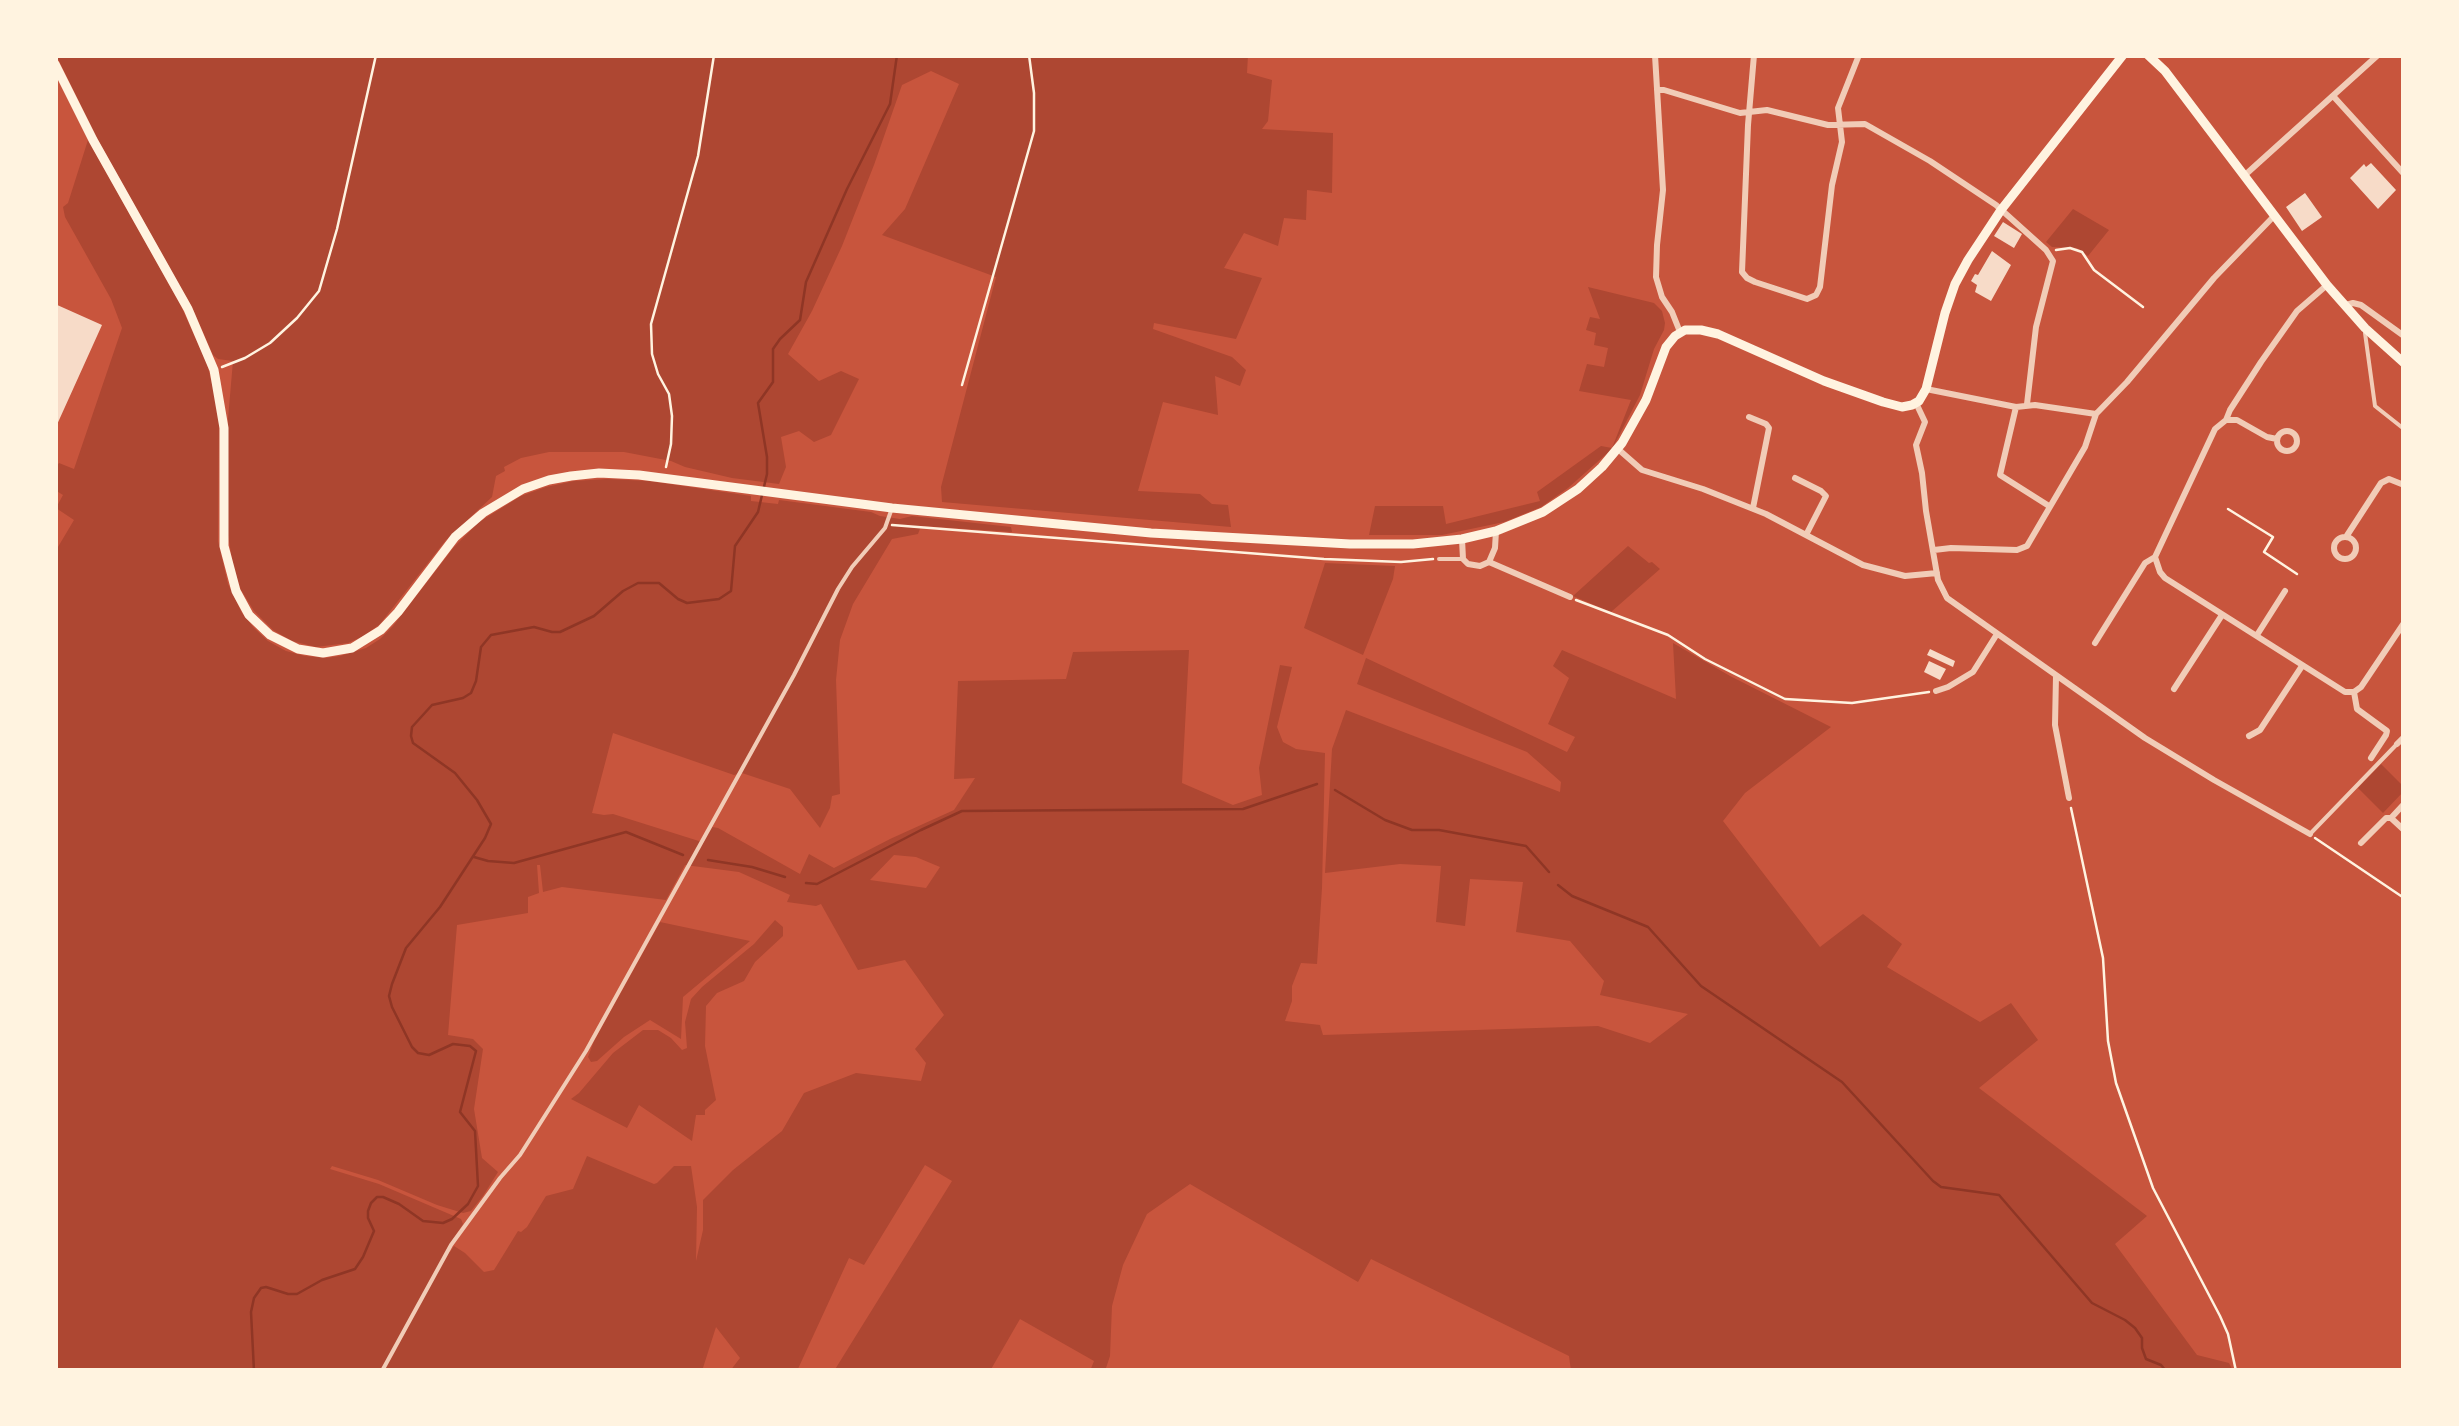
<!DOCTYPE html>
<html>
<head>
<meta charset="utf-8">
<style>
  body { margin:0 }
  #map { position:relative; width:2459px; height:1426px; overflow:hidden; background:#c8553d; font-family:"Nunito Sans",sans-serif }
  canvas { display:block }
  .frame { position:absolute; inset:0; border:58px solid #fff3e0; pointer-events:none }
</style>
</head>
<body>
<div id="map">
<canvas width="2459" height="1426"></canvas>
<div class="frame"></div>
</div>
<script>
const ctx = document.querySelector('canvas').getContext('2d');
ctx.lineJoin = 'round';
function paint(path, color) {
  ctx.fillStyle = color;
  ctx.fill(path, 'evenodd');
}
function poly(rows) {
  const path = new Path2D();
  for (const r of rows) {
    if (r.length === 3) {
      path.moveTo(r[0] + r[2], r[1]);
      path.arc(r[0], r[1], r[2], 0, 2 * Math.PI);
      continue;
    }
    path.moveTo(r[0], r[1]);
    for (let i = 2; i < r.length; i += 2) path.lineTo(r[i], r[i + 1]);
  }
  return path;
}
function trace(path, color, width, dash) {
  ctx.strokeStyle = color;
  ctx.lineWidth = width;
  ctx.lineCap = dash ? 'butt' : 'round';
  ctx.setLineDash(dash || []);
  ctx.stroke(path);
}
paint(poly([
  [56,55,1248,55,1247,73,1272,80,1268,121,1262,129,1333,133,1332,193,1307,190,1306,220,1284,218,1278,246,1244,233,1224,268,1262,278,1236,339,1154,323,1153,329,1232,357,1246,370,1240,386,1215,376,1218,415,1163,402,1138,491,1200,494,1212,504,1228,505,1231,527,942,502,941,487,996,277,882,235,905,209,959,84,931,71,902,85,874,165,842,246,812,311,788,354,819,381,841,371,859,379,831,435,814,442,799,431,781,437,786,467,779,484,732,478,685,467,671,461,624,452,549,452,521,458,504,467,505,471,496,476,492,497,446,540,380,624,364,636,348,643,316,647,292,641,273,630,254,611,241,590,233,566,228,535,227,507,228,419,233,361,218,359,213,355,192,307,98,140],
  [88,140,181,306,207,364,214,391,219,421,218,541,228,584,242,613,254,628,268,641,286,651,305,656,326,658,340,656,366,648,380,639,393,626,454,547,479,522,521,496,546,487,574,481,607,479,649,481,751,496,751,501,778,504,779,500,871,512,880,516,900,519,912,516,1011,527,1012,532,921,526,918,534,892,539,853,604,840,640,836,680,840,794,832,796,830,808,820,828,790,789,742,773,734,775,613,733,592,813,604,815,613,814,702,842,712,827,718,828,800,874,809,854,834,868,890,839,954,810,975,778,954,779,958,681,1066,679,1073,652,1189,650,1182,783,1233,805,1262,795,1259,768,1280,665,1292,667,1277,727,1283,742,1296,749,1325,753,1322,888,1317,964,1301,963,1292,986,1292,1001,1285,1021,1320,1025,1323,1035,1598,1026,1650,1043,1688,1014,1600,995,1604,981,1570,941,1516,932,1523,882,1470,879,1465,926,1436,922,1441,866,1400,864,1325,873,1332,749,1346,710,1560,792,1561,782,1527,752,1357,684,1366,658,1567,752,1575,737,1548,724,1569,678,1553,666,1562,650,1676,699,1673,643,1730,676,1831,727,1745,793,1723,821,1820,947,1863,914,1902,944,1887,967,1980,1022,2011,1003,2038,1040,1979,1088,2147,1216,2115,1244,2197,1355,2229,1363,2233,1371,1571,1371,1569,1356,1371,1259,1358,1282,1190,1184,1147,1214,1123,1265,1112,1306,1110,1356,1105,1371,1090,1371,1094,1361,1020,1319,990,1371,834,1371,952,1181,925,1165,864,1265,849,1258,797,1371,730,1371,740,1358,716,1327,702,1371,55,1371,55,552,74,520,56,508,63,495,55,490,55,469,59,463,74,469,122,328,111,299,65,217,63,207,68,203],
  [894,855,916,857,940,867,926,888,870,880],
  [537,865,540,865,543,892,562,887,666,900,685,865,739,872,790,895,787,902,816,906,821,904,858,970,905,960,944,1015,915,1049,926,1063,921,1081,856,1073,804,1093,782,1131,733,1170,703,1200,703,1230,696,1261,697,1207,691,1166,674,1166,657,1183,654,1184,587,1156,573,1189,546,1196,527,1227,521,1232,518,1231,494,1270,484,1272,465,1253,454,1246,450,1252,446,1250,463,1224,461,1219,379,1184,330,1169,332,1166,378,1180,437,1205,463,1213,471,1211,483,1196,498,1172,482,1158,474,1109,483,1049,473,1039,448,1035,457,925,528,913,528,897,539,893],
  [2073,209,2109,230,2088,256,2077,248,2052,247,2046,242],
  [1588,287,1654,303,1662,311,1665,323,1664,330,1654,349,1640,395,1612,449,1568,488,1541,507,1504,522,1442,535,1369,535,1375,506,1443,506,1446,524,1540,501,1537,492,1601,446,1612,448,1631,400,1579,391,1587,364,1604,367,1608,348,1594,345,1596,333,1586,330,1590,317,1600,319],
  [1628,546,1649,563,1652,562,1660,569,1611,612,1573,596],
  [1325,563,1395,566,1393,579,1363,655,1304,628],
  [2381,764,2404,787,2404,791,2383,813,2358,788],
  [775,920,783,927,783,936,755,962,744,981,717,993,706,1006,705,1046,716,1100,705,1110,705,1115,696,1115,692,1141,639,1105,627,1128,571,1099,579,1093,613,1053,643,1030,658,1030,671,1038,682,1050,687,1048,685,1022,691,999,702,987,754,944],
  [660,922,750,941,683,997,681,1039,650,1020,624,1037,597,1061,591,1062,588,1057,594,1041]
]), '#ae4732');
trace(poly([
  [1335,790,1385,820,1412,830,1439,830,1526,846,1549,872],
  [474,857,488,861,514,863,626,832,683,855],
  [708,860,752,867,785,877],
  [806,883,817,884,921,830,962,811,1243,809,1317,784],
  [1558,885,1572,896,1648,927,1701,986,1842,1082,1933,1181,1941,1187,1999,1195,2092,1303,2125,1320,2135,1328,2142,1338,2142,1348,2146,1359,2161,1365,2166,1371],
  [254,1371,251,1312,254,1298,261,1288,266,1287,288,1294,297,1294,322,1280,355,1269,363,1257,374,1231,368,1218,368,1211,371,1203,377,1197,383,1197,399,1204,423,1221,443,1223,452,1219,468,1204,478,1186,475,1131,460,1112,476,1051,470,1046,453,1044,429,1055,418,1053,412,1047,392,1007,389,996,392,984,406,948,440,907,485,838,491,824,477,800,455,773,413,743,411,736,412,727,432,705,463,698,471,693,476,681,481,647,491,635,534,627,552,632,560,632,594,616,623,591,638,583,659,583,678,599,687,603,719,599,731,591,735,546,758,512,767,474,767,457,758,403,773,382,773,349,780,339,800,320,806,282,847,189,890,104,897,55]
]), '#8f3625', 2.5);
paint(poly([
  [2371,163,2396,190,2378,209,2350,178,2364,164,2366,167],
  [2305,193,2322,217,2302,231,2286,207],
  [2003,222,2022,234,2014,248,1994,236],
  [1992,251,2011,265,1991,301,1975,292,1977,285,1971,281,1975,274,1978,275],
  [55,304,102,325,55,429],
  [1930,649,1955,661,1953,667,1927,655],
  [1929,661,1946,669,1940,680,1924,672]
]), '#f7dbc8');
trace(poly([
  [2056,250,2070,248,2082,252,2094,270,2143,307],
  [222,367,245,358,270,343,297,318,319,291,337,229,376,55],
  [962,385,1034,131,1034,93,1029,55],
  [666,467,671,444,672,416,669,394,658,374,652,354,651,324,698,156,714,55],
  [2228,509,2273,537,2264,552,2297,574],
  [892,525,1324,559,1401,562,1433,559],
  [1576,600,1668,635,1705,659,1785,699,1852,703,1929,692],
  [2071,808,2103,958,2108,1041,2116,1083,2153,1188,2220,1316,2228,1334,2236,1371],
  [2315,838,2404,898]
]), '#fff3e0', 2.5);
trace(poly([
  [2365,333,2375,406,2404,429],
  [1439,559,1463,559],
  [2310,834,2397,744],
  [382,1371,451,1245,500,1178,520,1155,586,1051,794,675,838,589,852,567,885,528,892,508]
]), '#f1ccb7', 4);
trace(poly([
  [1655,55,1663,190,1657,245,1656,277,1662,297,1672,312,1680,332],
  [1754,55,1748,125,1742,272,1747,278,1755,282,1807,299,1816,295,1820,287,1832,185,1842,142,1838,108,1859,55],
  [1657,90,1664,90,1740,113,1767,110,1828,125,1865,124,1930,161,1996,205,2046,250,2053,261,2036,327,2027,404],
  [2334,97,2404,174],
  [2245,175,2378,55],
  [2346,305,2353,303,2361,305,2404,336],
  [1926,389,2016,407,2035,405,2096,414],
  [1916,403,1925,422,1916,445,1922,473,1926,511,1938,580,1947,598,2145,738,2214,780,2310,834],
  [2016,407,2000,475,2049,506],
  [1749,417,1766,424,1769,428,1753,508],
  [2226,420,2230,410,2261,362,2297,311,2327,285],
  [2287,441,10],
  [1618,449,1642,470,1703,489,1766,514,1863,565,1905,576,1937,573],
  [1795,478,1821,491,1826,496,1806,535],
  [2345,548,11],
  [2346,537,2381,483,2389,479,2404,485],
  [1462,539,1463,559,1468,564,1480,566,1489,562,1570,597],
  [1934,550,1951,548,2017,550,2027,546,2085,447,2096,414,2127,382,2214,278,2275,215],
  [2155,557,2160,572,2165,578,2345,692,2354,692,2361,687,2404,623],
  [1489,562,1495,548,1496,531],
  [2257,635,2285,591],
  [2095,643,2145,563,2155,557,2215,429,2226,420,2237,420,2267,437,2277,439],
  [2056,676,2055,725,2069,798],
  [2174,689,2222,615],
  [1936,691,1948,687,1973,672,1997,634],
  [2354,692,2357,709,2387,731,2386,735,2371,758],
  [2249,736,2260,730,2302,666],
  [2397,744,2404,737],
  [2391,818,2404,830],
  [2361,843,2386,818,2391,818,2404,804]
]), '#f1ccb7', 6);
trace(poly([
  [2148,55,2165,71,2327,285,2365,328,2404,363],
  [55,64,93,140,188,309,214,370,224,428,224,546,236,591,249,615,270,635,298,649,323,653,352,648,381,630,398,612,455,537,483,513,523,489,549,480,571,476,599,473,639,475,892,508,1151,533,1350,544,1413,544,1462,539,1496,531,1543,512,1578,489,1602,467,1622,443,1646,400,1666,347,1675,336,1685,330,1701,330,1718,334,1824,381,1883,402,1902,407,1912,405,1919,401,1926,389,1945,313,1955,284,1968,260,2001,210,2123,55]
]), '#fff3e0', 9);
</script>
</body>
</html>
